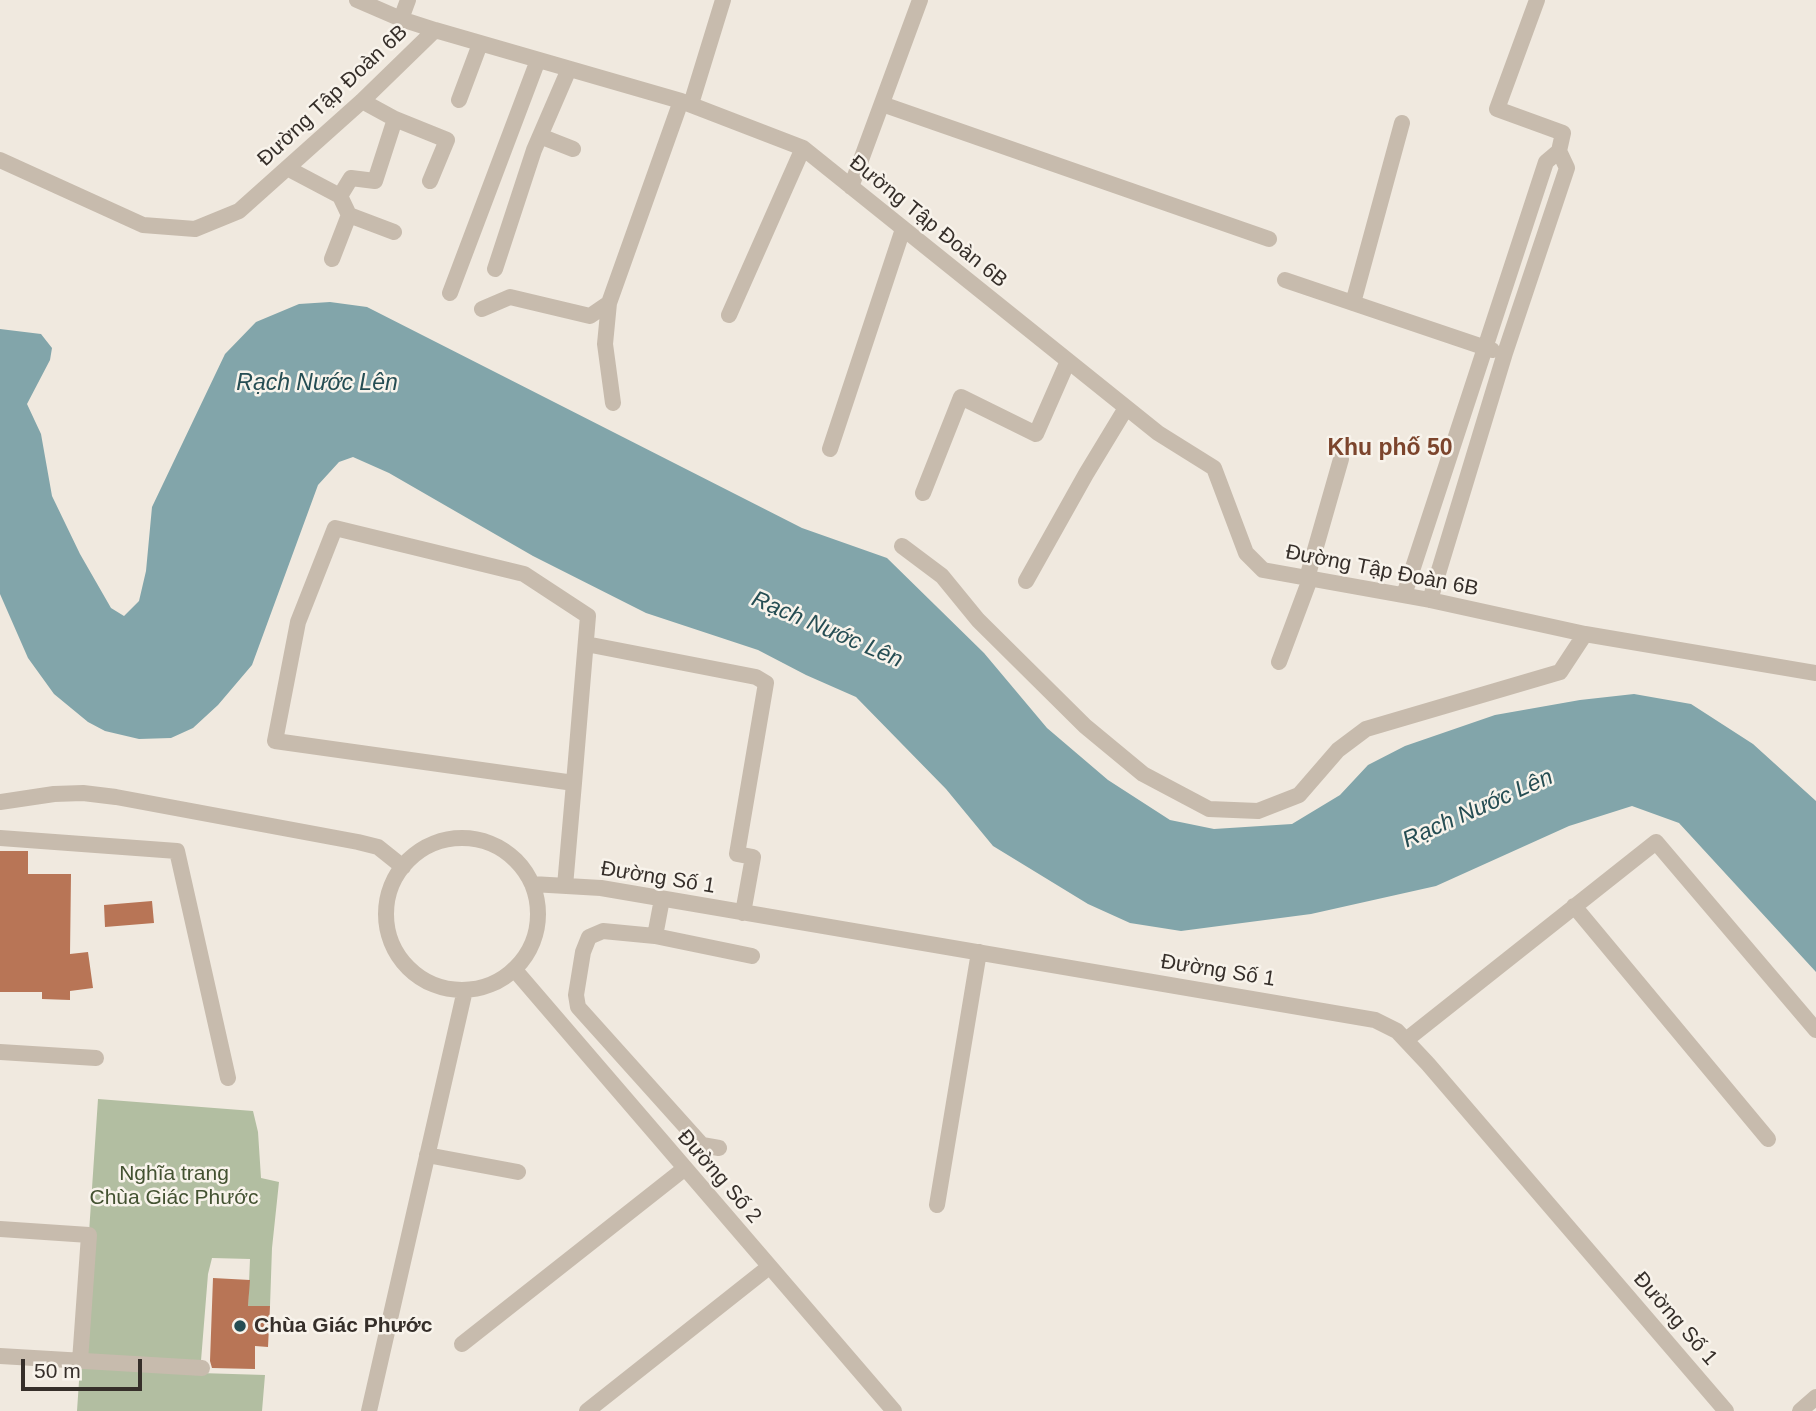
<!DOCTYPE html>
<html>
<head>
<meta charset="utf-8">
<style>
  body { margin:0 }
  #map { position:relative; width:1816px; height:1411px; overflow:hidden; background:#f0e9df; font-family:Arial,sans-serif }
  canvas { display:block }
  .scale { position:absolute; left:21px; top:1359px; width:121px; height:32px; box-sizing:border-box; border:4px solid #362f2a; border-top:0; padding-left:9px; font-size:21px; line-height:24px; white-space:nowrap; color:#362f2a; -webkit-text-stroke:5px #f8f3eb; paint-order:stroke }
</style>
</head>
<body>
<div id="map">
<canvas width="1816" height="1411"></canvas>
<div class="scale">50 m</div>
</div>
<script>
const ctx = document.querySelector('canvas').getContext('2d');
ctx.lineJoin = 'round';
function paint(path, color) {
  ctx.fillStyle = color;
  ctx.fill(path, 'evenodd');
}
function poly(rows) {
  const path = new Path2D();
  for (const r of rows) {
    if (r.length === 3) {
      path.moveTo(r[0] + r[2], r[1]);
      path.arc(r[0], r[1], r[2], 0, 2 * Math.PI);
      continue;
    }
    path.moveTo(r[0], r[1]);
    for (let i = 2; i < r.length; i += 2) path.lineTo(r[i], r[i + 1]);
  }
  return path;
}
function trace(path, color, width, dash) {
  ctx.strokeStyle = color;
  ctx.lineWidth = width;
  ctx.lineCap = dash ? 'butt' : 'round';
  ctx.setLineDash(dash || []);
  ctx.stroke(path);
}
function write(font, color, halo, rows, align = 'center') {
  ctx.font = font + ' Arial,sans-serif';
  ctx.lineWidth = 5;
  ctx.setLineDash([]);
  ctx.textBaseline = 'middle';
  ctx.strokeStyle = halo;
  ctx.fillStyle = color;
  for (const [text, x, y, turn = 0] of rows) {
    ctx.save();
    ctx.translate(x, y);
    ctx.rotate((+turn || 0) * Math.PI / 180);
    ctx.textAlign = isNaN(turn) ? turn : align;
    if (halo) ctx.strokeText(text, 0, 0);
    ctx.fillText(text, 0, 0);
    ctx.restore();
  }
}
paint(poly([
  [98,1099,253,1111,258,1132,261,1178,279,1182,272,1248,270,1306,248,1306,250,1259,212,1258,208,1274,200,1373,265,1375,262,1411,77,1411]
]), '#b2bea1');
paint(poly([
  [330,302,367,307,802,528,887,558,984,653,1047,728,1108,780,1170,820,1214,829,1292,824,1340,795,1368,765,1405,746,1495,715,1580,700,1634,694,1691,704,1753,744,1816,801,1816,972,1679,823,1632,806,1569,826,1436,886,1311,914,1181,931,1130,923,1088,904,993,846,946,789,856,697,806,675,758,650,646,613,533,556,389,473,353,457,339,462,318,485,252,665,218,705,193,728,171,738,139,739,105,731,88,722,54,694,28,658,0,594,0,329,41,334,52,348,50,360,27,404,41,434,52,496,80,554,111,608,124,616,139,601,146,571,152,507,225,354,256,322,299,304]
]), '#82a5aa');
paint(poly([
  [0,851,28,851,28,874,71,874,70,954,88,952,93,988,70,991,70,1000,42,999,42,992,0,992],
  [152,901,154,923,105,927,104,905],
  [213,1278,250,1280,248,1306,270,1306,268,1347,255,1346,255,1369,212,1368,210,1361]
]), '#b87556');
trace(poly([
  [357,0,401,19,435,30],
  [401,19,408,0],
  [459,100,480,44],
  [362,101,395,119,447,140,430,181],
  [691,104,723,0],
  [882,104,1269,239],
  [540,136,573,149],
  [0,160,143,225,195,229,239,211,362,101,435,30,681,101,803,148,1158,433,1214,468,1246,553,1263,570,1430,600,1585,634,1816,673],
  [287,168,340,196,349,215,394,232],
  [851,187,920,0],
  [340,196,351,178,375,181,395,119],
  [332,259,349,215],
  [495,269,534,150,569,69],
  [1285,280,1492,350],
  [450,293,538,60],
  [1353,303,1402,123],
  [482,309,510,297,590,316,609,303],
  [729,315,803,148],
  [613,403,605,344,609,303,681,101],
  [830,449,903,229],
  [923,493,961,397,1036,434,1068,361],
  [902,546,942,576,978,620,1085,726,1143,774,1209,809,1258,811,1299,795,1338,750,1366,729,1560,672,1585,634],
  [1307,578,1341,459],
  [1026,581,1086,474,1126,408],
  [1404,595,1546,162,1559,151,1563,133,1497,109,1537,0],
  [1430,600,1505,353,1567,168,1559,151],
  [586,644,756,677,766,683,737,854,753,857,743,913],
  [1279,662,1310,579],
  [0,802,54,794,83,793,116,797,358,842,378,847,403,867],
  [0,838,177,851,228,1078],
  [462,914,76],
  [532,884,601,888,1375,1020,1397,1031,1428,1064,1726,1411],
  [565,886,574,783,588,616,524,574,335,528,298,622,275,741,574,783],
  [1574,906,1768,1139],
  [655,936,662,899],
  [514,969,894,1411],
  [1406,1040,1656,842,1816,1030],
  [0,1052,96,1058],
  [719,1148,702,1145,578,1007,576,995,583,952,589,937,603,931,655,936,752,956],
  [427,1155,518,1172],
  [937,1205,979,952],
  [0,1229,89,1235,80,1361],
  [462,1344,684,1169],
  [0,1356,202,1368],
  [369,1411,465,990],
  [587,1411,769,1267],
  [1800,1411,1816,1397]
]), '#c7bbad', 16);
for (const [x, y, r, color] of [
  [240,1326,7,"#254d53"]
]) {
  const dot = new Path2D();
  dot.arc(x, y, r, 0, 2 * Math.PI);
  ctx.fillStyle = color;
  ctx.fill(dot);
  trace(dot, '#f8f3eb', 2.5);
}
write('21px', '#362f2a', '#f8f3eb', [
  ["Đường Tập Đoàn 6B",333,96,-43],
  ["Đường Tập Đoàn 6B",928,222,39],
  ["Đường Tập Đoàn 6B",1382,571,11],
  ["Đường Số 1",658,878,9],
  ["Đường Số 1",1218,971,9],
  ["Đường Số 2",719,1177,49],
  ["Đường Số 1",1675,1319,49]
]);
write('21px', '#435231', '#f8f3eb', [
  ["Nghĩa trang",174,1174],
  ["Chùa Giác Phước",174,1198]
]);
write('bold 21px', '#362f2a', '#f8f3eb', [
  ["Chùa Giác Phước",254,1326]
], 'left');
write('italic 23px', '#254d53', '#f8f3eb', [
  ["Rạch Nước Lên",317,384],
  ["Rạch Nước Lên",827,630,23],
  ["Rạch Nước Lên",1478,809,-24]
]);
write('bold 23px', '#7c452d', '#f8f3eb', [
  ["Khu phố 50",1390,449]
]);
</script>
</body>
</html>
